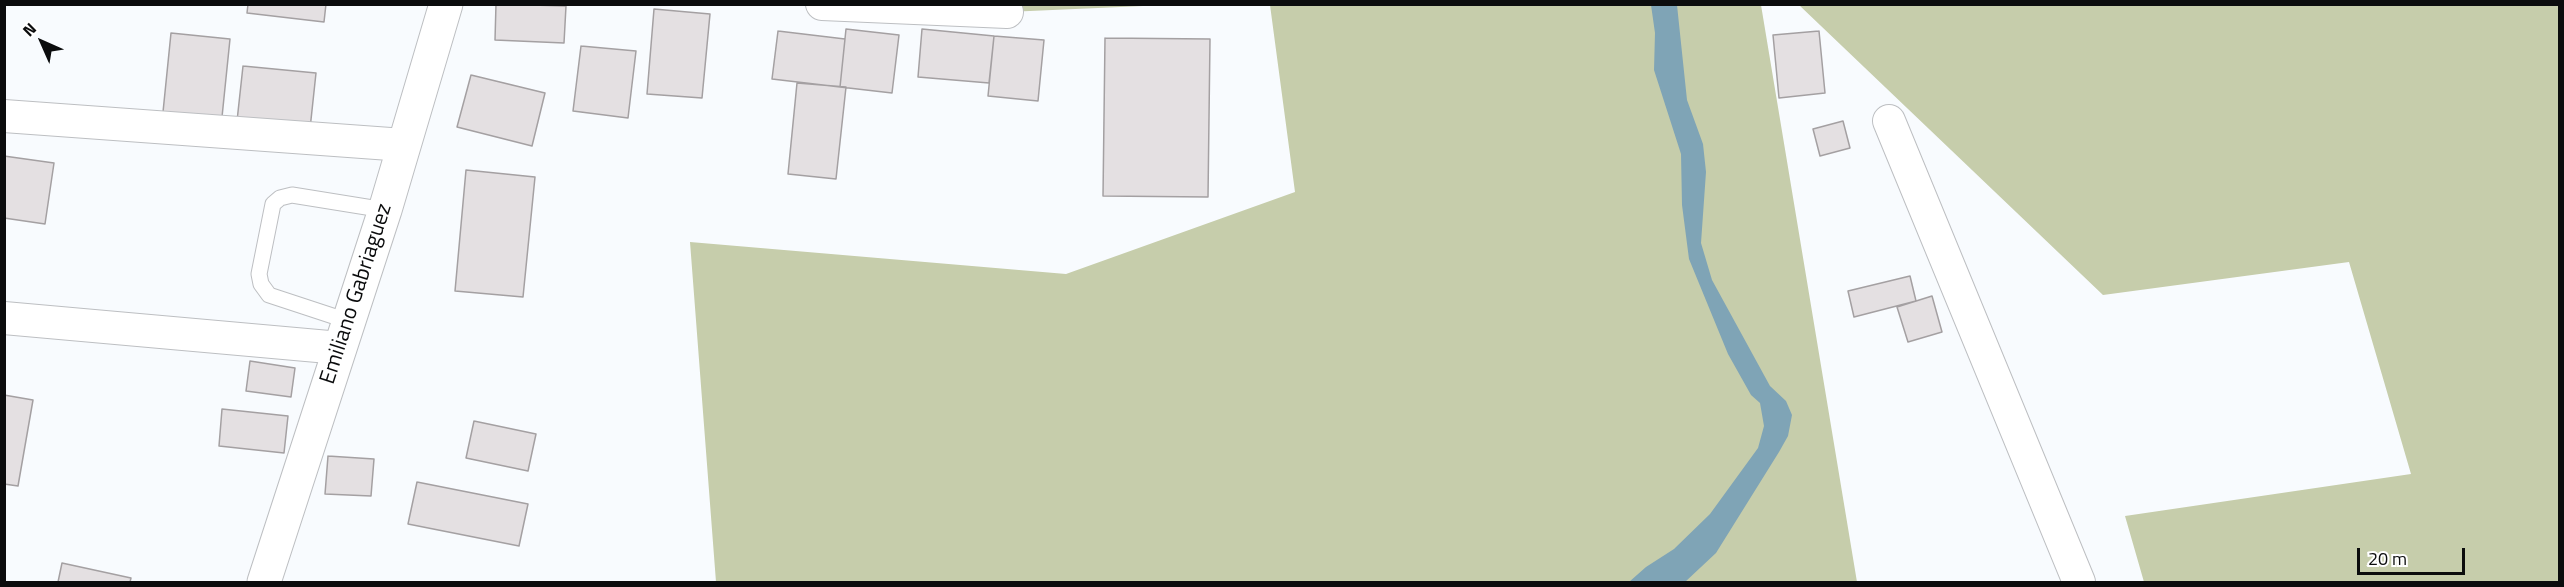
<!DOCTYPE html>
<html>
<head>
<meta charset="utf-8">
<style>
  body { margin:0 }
  #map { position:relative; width:2564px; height:587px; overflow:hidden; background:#f8fbfe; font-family:"Titillium Web",sans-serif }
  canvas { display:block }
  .frame { position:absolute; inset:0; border:6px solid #0b0c0d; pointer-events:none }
  .north { position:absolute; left:12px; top:12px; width:60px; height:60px; -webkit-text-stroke:4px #fff; paint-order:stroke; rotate:315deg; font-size:16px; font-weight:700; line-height:24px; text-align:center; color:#0b0c0d }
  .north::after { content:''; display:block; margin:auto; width:21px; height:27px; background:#0b0c0d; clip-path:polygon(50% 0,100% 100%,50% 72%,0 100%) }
  .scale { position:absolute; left:2357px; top:548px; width:108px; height:27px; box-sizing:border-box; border:3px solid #0b0c0d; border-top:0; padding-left:8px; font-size:18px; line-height:21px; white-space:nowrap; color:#0b0c0d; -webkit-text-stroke:4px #fff; paint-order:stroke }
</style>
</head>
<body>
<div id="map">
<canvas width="2564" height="587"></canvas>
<div class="frame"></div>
<div class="north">N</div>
<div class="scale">20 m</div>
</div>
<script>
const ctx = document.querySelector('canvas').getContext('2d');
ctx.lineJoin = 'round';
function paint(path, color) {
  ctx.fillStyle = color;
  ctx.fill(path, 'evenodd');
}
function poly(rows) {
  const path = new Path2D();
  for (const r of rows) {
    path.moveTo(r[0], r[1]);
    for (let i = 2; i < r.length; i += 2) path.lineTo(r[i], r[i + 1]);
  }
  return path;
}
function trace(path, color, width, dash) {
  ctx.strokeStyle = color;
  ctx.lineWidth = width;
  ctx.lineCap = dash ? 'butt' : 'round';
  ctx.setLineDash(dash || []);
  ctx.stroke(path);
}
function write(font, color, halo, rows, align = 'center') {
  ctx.font = font + ' "Titillium Web",sans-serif';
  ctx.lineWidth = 4.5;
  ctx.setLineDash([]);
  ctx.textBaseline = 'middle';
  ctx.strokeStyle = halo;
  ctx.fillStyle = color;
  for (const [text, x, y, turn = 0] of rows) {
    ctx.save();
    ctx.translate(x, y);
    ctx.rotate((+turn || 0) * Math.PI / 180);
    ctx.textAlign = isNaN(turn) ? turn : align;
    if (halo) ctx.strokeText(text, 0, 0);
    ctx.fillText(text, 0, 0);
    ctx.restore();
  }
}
paint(poly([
  [1007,4,1166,5,1007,12],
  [1270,5,1761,5,1857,582,716,582,690,242,1066,274,1295,192],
  [1799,5,2559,5,2559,582,2144,582,2125,516,2411,474,2349,262,2103,295]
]), '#c6cdab');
paint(poly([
  [1651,5,1677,5,1687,100,1703,144,1706,172,1701,243,1712,280,1770,386,1786,401,1792,415,1788,436,1779,452,1716,553,1685,582,1629,582,1646,567,1674,549,1710,514,1758,448,1764,426,1760,403,1751,395,1728,354,1689,259,1682,205,1681,154,1654,70,1655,33]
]), '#7fa4b6');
const building = poly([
  [248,4,326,4,324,22,247,13,248,4],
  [496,4,566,6,564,43,495,40,496,4],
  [654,9,710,14,702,98,647,94,654,9],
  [846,29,899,35,892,93,840,87,846,29],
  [922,29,994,36,989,83,918,77,922,29],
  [778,31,845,39,840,87,772,79,778,31],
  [1819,31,1825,93,1779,98,1773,35,1819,31],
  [171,33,230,39,222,117,163,112,171,33],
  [994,36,1044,40,1038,101,988,96,994,36],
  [1105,38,1210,39,1208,197,1103,196,1105,38],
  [581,46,636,51,628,118,573,111,581,46],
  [243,66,316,73,310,129,237,121,243,66],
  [471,75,545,93,532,146,457,127,471,75],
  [797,83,846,87,836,179,788,174,797,83],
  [1843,121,1850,148,1820,156,1813,129,1843,121],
  [4,156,54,163,45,224,4,218,4,156],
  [466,170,535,177,523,297,455,291,466,170],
  [1910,276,1916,301,1854,317,1848,291,1910,276],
  [1932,296,1942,332,1908,342,1897,307,1932,296],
  [250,361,295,368,291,397,246,391,250,361],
  [4,395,33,400,18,486,4,484,4,395],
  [222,409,288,416,284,453,219,446,222,409],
  [474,421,536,434,528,471,466,458,474,421],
  [328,456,374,459,371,496,325,494,328,456],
  [417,482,528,504,519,546,408,524,417,482],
  [62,563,131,578,130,582,58,582,62,563]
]);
paint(building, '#e4e0e2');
trace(building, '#a4a0a2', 1.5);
const service = poly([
  [348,321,269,295,261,284,259,274,273,204,280,198,292,195,385,210]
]);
const minor = poly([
  [822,4,1007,12],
  [4,116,404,145],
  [1889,121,2079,582],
  [4,318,340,348]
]);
const secondary = poly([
  [264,582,385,210,446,4]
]);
trace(service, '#bdbfc2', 17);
trace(minor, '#bdbfc2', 34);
trace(secondary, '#bdbfc2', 35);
trace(service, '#fff', 15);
trace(minor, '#fff', 32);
trace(secondary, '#fff', 33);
write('22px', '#0b0c0d', '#fff', [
  ["Emiliano Gabriaguez",357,294,-72]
]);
</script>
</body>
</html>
